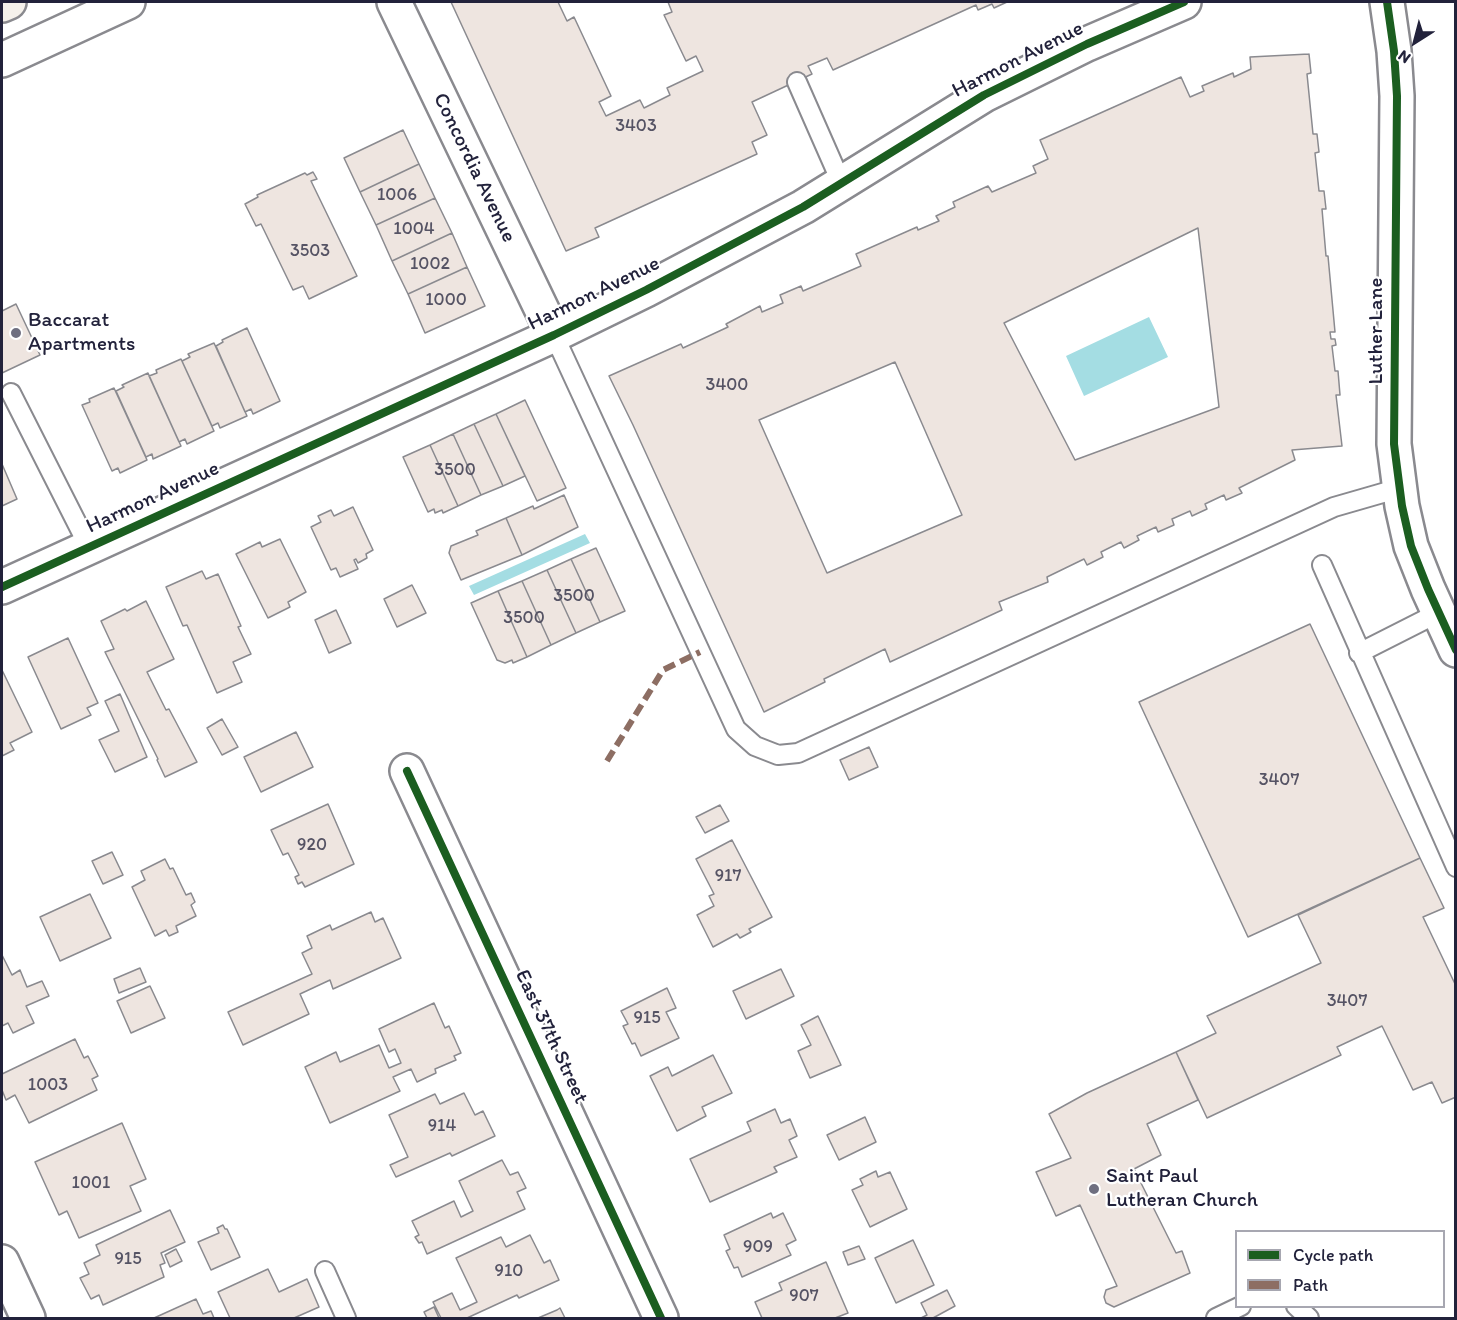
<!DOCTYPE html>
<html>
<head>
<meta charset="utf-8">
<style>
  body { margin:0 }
  #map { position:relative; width:1457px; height:1320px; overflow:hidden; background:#fff; font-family:Itim,sans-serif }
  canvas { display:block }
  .frame { position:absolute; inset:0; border:3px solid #22223b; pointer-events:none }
  .legend { position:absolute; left:1235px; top:1230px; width:210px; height:78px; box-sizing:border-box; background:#fff; border:2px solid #a7a7b1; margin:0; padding:8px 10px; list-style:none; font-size:18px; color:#22223b }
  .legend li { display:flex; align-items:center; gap:12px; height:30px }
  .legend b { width:30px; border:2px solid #a7a7b1 }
  .north { position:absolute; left:1385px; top:12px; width:60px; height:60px; -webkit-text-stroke:4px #fff; paint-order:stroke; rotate:216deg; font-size:16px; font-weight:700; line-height:24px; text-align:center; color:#22223b }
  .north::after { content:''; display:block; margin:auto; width:21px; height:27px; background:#22223b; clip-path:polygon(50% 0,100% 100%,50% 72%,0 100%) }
</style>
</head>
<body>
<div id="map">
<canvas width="1457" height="1320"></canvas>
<div class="frame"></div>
<ul class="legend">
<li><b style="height:8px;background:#1b5e20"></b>Cycle path</li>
<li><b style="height:8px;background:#8d6e63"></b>Path</li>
</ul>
<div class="north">N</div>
</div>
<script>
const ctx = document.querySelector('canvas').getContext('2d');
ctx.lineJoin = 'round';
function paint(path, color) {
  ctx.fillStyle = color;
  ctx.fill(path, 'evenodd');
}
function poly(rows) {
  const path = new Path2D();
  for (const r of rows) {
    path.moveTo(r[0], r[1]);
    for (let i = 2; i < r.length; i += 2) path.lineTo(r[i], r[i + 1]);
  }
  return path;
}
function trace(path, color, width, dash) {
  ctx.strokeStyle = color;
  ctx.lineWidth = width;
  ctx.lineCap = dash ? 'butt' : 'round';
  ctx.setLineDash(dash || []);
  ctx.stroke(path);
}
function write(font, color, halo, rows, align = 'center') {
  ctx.font = font + ' Itim,sans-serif';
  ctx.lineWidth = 4.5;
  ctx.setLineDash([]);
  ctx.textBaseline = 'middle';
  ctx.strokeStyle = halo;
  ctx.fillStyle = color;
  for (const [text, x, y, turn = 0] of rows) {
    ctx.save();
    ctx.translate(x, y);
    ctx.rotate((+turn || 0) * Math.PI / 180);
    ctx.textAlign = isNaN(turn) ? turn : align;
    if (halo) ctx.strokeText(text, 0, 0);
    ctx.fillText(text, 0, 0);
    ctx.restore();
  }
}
paint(poly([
  [1149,317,1168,357,1084,396,1066,356],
  [585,534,590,543,474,595,469,586]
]), '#a4dde3');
const building = poly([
  [451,2,558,2,567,21,574,17,611,96,599,102,606,116,640,100,644,108,670,95,667,88,703,71,696,56,686,61,664,15,672,12,668,2,1007,2,994,8,992,4,978,10,976,5,833,70,827,58,808,66,812,74,752,102,767,135,752,142,757,154,595,228,599,237,566,251,451,2],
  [1309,54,1311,73,1307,74,1313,134,1317,134,1319,152,1315,153,1319,191,1324,191,1326,209,1322,209,1326,256,1328,256,1335,332,1330,332,1331,339,1335,339,1336,345,1332,346,1335,371,1338,371,1340,395,1336,395,1342,446,1292,450,1295,460,1239,488,1242,493,1226,500,1224,495,1205,504,1207,509,1192,516,1190,511,1172,519,1174,525,1158,532,1156,527,1137,536,1139,540,1124,548,1121,542,1101,552,1103,557,1087,565,1084,559,1047,577,1048,582,999,602,1002,610,890,662,885,649,824,679,825,682,764,712,633,425,609,376,681,344,683,348,728,327,726,324,760,306,762,312,783,303,780,295,801,286,803,291,861,266,856,254,917,227,918,230,939,221,936,216,955,207,953,202,988,186,992,192,1036,173,1033,166,1048,159,1040,140,1181,77,1190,97,1204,91,1202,86,1233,73,1234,77,1251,69,1250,57,1309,54],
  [1198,228,1219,407,1075,460,1004,323,1198,228],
  [895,362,962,515,827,573,759,420,895,362],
  [403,130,419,164,360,192,344,158,403,130],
  [419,164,435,198,376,225,360,192,419,164],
  [313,172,317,179,311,181,357,276,309,299,303,286,293,290,261,224,256,226,245,204,258,197,257,195,305,173,307,175,313,172],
  [435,198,452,233,392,261,376,225,435,198],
  [452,233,467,267,408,294,392,261,452,233],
  [467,267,485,306,425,333,408,294,467,267],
  [16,304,40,355,2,373,2,311,16,304],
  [247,328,280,401,253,414,251,409,245,412,216,346,223,342,222,340,247,328],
  [214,343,247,416,220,428,218,423,212,426,182,361,190,357,188,354,214,343],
  [181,359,214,431,187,444,185,439,179,442,149,376,157,373,156,370,181,359],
  [148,373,181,446,153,459,152,454,146,457,116,391,124,387,122,385,148,373],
  [114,388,147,460,120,473,118,468,112,471,82,405,90,402,89,399,114,388],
  [525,400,566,488,537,501,496,414,525,400],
  [496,414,525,476,503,486,474,424,496,414],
  [474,424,503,486,481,495,453,434,474,424],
  [453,434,481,495,458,506,430,445,453,434],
  [430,445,458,506,443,513,442,510,435,513,434,509,428,512,403,457,430,445],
  [2,464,17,499,2,506,2,464],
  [564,495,578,527,522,555,506,518,533,506,534,509,564,495],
  [353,507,373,550,366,554,367,558,358,563,356,559,354,560,358,569,340,577,336,568,331,570,311,527,321,522,318,516,331,510,334,516,353,507],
  [506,518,522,555,461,580,449,553,451,546,478,535,476,531,506,518],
  [280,539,306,592,288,602,290,607,268,618,236,554,260,542,262,547,280,539],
  [596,548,625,611,600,622,571,559,596,548],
  [571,559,600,622,576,633,547,570,571,559],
  [547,570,576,633,551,645,522,581,547,570],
  [202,571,206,579,218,574,241,626,238,627,251,654,233,662,242,682,217,693,187,625,183,626,166,587,202,571],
  [522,581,551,645,527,657,498,591,522,581],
  [412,585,426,613,397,627,384,599,412,585],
  [498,591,527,657,513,663,512,660,505,663,497,660,471,603,498,591],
  [146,601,174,659,147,672,166,710,169,709,197,762,165,777,157,760,158,759,105,652,114,649,101,621,125,609,127,611,146,601],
  [336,610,351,643,329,653,315,620,336,610],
  [1310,624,1420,858,1248,937,1139,702,1310,624],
  [68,638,98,703,87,708,91,715,61,729,28,657,68,638],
  [2,670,32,732,10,743,14,750,2,756,2,670],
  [120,694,147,757,115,772,99,740,119,731,105,701,120,694],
  [222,719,238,747,222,755,207,728,222,719],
  [296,732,313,767,261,792,244,757,296,732],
  [869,747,878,767,849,780,840,760,869,747],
  [328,804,354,864,305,887,302,882,298,884,295,877,299,875,288,853,283,855,271,830,328,804],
  [720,805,729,821,705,833,696,817,720,805],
  [732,840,772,917,749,929,751,932,740,938,737,934,713,947,697,915,714,906,709,896,714,894,696,859,732,840],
  [112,852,123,875,103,884,92,861,112,852],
  [1420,858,1444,908,1423,917,1456,986,1456,1097,1442,1103,1432,1082,1413,1090,1382,1026,1337,1047,1341,1055,1207,1118,1176,1052,1216,1033,1207,1016,1321,963,1298,915,1420,858],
  [165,859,170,869,173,868,186,895,191,893,195,902,191,905,196,916,176,926,178,932,169,936,166,930,155,936,132,887,145,880,141,871,165,859],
  [90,894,111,938,60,961,40,917,90,894],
  [371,912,375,922,383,918,401,958,333,989,330,980,300,994,309,1014,243,1045,228,1012,312,974,302,953,312,948,307,936,330,925,332,930,371,912],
  [2,955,12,975,20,970,27,987,42,981,49,996,26,1006,34,1023,13,1033,8,1023,2,1026,2,955],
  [140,968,146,982,119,993,114,979,140,968],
  [781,969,794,996,746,1019,733,991,781,969],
  [150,986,165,1018,131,1033,117,1001,150,986],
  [667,988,676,1008,666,1012,679,1038,641,1056,635,1043,632,1044,623,1026,628,1024,621,1011,667,988],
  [434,1003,445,1028,449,1026,461,1053,454,1056,456,1060,435,1069,436,1073,417,1082,411,1069,393,1077,400,1091,330,1123,305,1067,336,1052,340,1062,379,1045,389,1068,401,1063,395,1049,389,1052,379,1029,434,1003],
  [818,1016,841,1065,810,1078,798,1051,811,1045,801,1025,818,1016],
  [75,1039,84,1058,88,1056,98,1076,92,1079,97,1090,29,1123,15,1095,6,1100,2,1090,2,1074,75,1039],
  [1176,1052,1198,1100,1147,1124,1161,1155,1134,1169,1176,1253,1182,1251,1190,1273,1114,1307,1106,1303,1104,1297,1106,1290,1117,1286,1080,1205,1056,1216,1036,1172,1071,1158,1049,1114,1087,1093,1176,1052],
  [713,1055,732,1093,702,1107,706,1116,677,1131,650,1076,668,1067,672,1076,713,1055],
  [464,1093,475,1115,483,1111,495,1136,452,1156,450,1153,396,1177,390,1165,408,1157,389,1115,435,1094,440,1104,464,1093],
  [775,1109,781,1123,790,1119,797,1136,789,1140,797,1157,774,1167,777,1172,710,1202,690,1159,751,1131,747,1122,775,1109],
  [865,1117,876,1142,839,1160,827,1135,865,1117],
  [122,1123,146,1179,130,1186,141,1211,79,1238,67,1211,59,1215,35,1162,122,1123],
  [502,1160,510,1175,518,1172,526,1188,517,1192,525,1209,427,1254,422,1242,419,1243,415,1237,419,1235,412,1221,454,1201,461,1217,473,1211,459,1181,502,1160],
  [876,1171,878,1177,890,1172,907,1209,870,1227,852,1190,863,1185,860,1179,876,1171],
  [170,1210,185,1242,161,1253,165,1263,160,1265,164,1277,103,1305,99,1295,91,1299,80,1278,89,1274,84,1263,100,1255,96,1245,170,1210],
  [771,1213,773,1218,783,1213,796,1240,786,1245,791,1255,742,1277,738,1267,734,1268,726,1251,730,1249,724,1235,771,1213],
  [223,1225,225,1229,227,1229,240,1257,211,1270,198,1242,219,1233,217,1228,223,1225],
  [530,1235,544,1263,550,1260,559,1280,519,1298,517,1295,467,1318,441,1318,433,1302,452,1293,460,1310,477,1302,456,1258,501,1237,506,1247,530,1235],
  [913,1240,934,1285,896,1303,875,1258,913,1240],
  [859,1246,865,1259,848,1265,843,1252,859,1246],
  [176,1249,182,1261,170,1267,165,1255,176,1249],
  [826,1262,848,1313,835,1318,762,1318,755,1302,782,1290,779,1283,826,1262],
  [268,1269,279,1292,307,1279,319,1307,294,1318,230,1318,218,1292,268,1269],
  [947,1290,955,1306,933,1318,921,1318,927,1315,921,1303,947,1290],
  [196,1299,203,1314,211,1311,214,1318,154,1318,196,1299],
  [434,1307,439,1318,427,1318,424,1312,434,1307],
  [560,1308,565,1318,538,1318,557,1310,560,1308]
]);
paint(building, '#eee5e0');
trace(building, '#8a8a8f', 1.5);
const service = poly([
  [797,82,841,182],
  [554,335,736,729,755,746,778,755,798,753,1334,507,1400,488],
  [11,393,89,547],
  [1322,565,1456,867],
  [1359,653,1438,613],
  [325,1271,346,1318],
  [1296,1306,1309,1318],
  [1216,1318,1241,1306]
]);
const minor = poly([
  [394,2,554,335],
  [1387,2,1394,51,1397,96,1394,444,1402,506,1411,546,1428,589,1456,650],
  [2,587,554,335,646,290,803,207,984,95,1087,44,1184,2],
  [407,771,661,1318],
  [2,1262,28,1318]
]);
const secondary = poly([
  [2,60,128,2]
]);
const motorway = poly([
  [2,5,9,2]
]);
trace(service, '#8a8a8f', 22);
trace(minor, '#8a8a8f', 38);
trace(secondary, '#8a8a8f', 38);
trace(motorway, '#8a8a8f', 38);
trace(service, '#fff', 18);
trace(minor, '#fff', 33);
trace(secondary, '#fff', 33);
trace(motorway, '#f5f1eb', 33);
trace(poly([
  [607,761,663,670,700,652]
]), '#8d6e63', 6, [12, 6]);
trace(poly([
  [1387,2,1394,51,1397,96,1394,444,1402,506,1411,546,1428,589,1456,650],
  [2,587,554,335,646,290,803,207,984,95,1087,44,1184,2],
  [407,771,661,1318]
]), '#1b5e20', 8);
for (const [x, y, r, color] of [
  [16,333,6,"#6f6f80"],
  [1094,1189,6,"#6f6f80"]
]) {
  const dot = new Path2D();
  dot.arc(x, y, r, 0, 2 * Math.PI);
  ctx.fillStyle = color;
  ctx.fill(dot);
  trace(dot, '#fff', 2);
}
write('18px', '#555364', null, [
  ["3403",636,126],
  ["1006",397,195],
  ["1004",414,229],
  ["3503",310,251],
  ["1002",430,264],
  ["1000",446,300],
  ["3400",727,385],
  ["3500",455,470],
  ["3500",574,596],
  ["3500",524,618],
  ["3407",1279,780],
  ["920",312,845],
  ["917",728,876],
  ["3407",1347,1001],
  ["915",647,1018],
  ["1003",48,1085],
  ["914",442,1126],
  ["1001",91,1183],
  ["909",758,1247],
  ["915",128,1259],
  ["910",509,1271],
  ["907",804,1296]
]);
write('21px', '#22223b', '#fff', [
  ["Harmon Avenue",1018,60,-27],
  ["Concordia Avenue",474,168,64],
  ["Harmon Avenue",594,294,-26],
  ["Luther Lane",1377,331,-90],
  ["Harmon Avenue",153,498,-25],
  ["East 37th Street",551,1037,65]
]);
write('21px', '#22223b', '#fff', [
  ["Baccarat",28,321],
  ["Apartments",28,345],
  ["Saint Paul",1106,1177],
  ["Lutheran Church",1106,1201]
], 'left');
</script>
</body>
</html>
